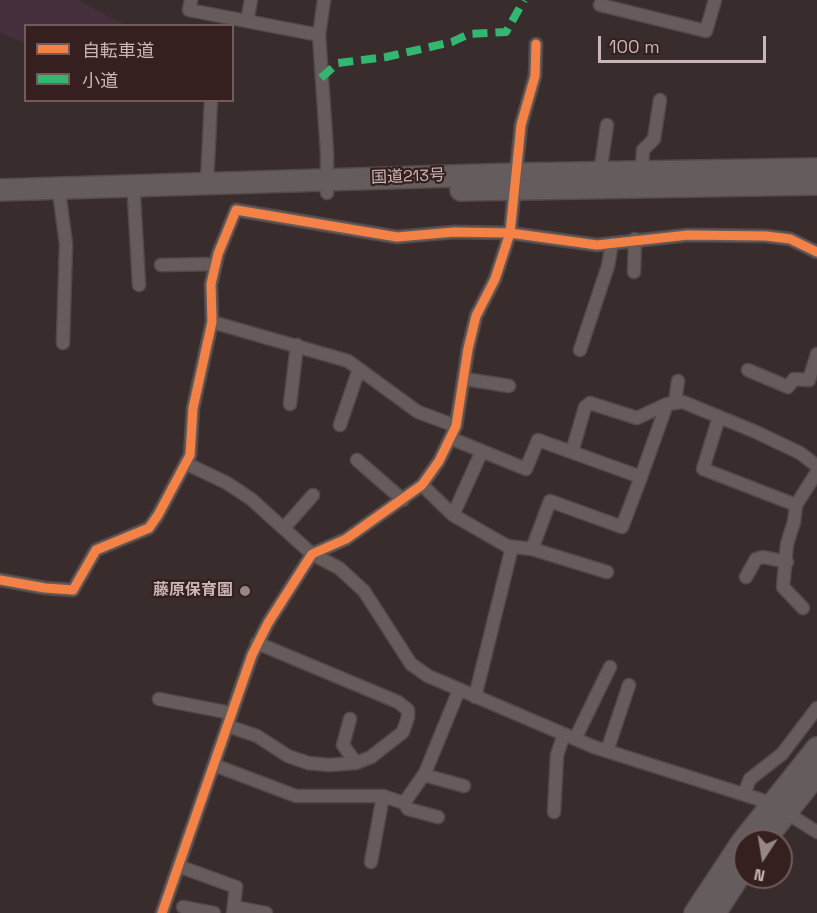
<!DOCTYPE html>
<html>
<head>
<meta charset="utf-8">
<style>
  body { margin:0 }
  #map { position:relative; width:817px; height:913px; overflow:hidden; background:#392c2c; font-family:"Space Grotesk","Noto Sans JP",sans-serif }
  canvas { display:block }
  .legend { position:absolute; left:24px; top:24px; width:210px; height:78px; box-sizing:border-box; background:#351f1f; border:2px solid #715b5b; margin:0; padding:8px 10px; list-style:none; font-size:18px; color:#cab6b6 }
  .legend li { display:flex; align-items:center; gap:12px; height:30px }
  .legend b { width:30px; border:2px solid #715b5b }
  .north { position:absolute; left:733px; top:829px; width:60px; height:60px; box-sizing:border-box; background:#351f1f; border:2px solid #715b5b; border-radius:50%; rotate:192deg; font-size:16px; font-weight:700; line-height:24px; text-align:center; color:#cab6b6 }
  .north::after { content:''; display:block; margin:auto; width:21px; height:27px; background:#978686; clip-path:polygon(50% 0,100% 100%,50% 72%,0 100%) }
  .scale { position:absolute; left:598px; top:36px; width:168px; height:27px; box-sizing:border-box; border:3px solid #cab6b6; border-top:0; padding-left:8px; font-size:18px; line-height:21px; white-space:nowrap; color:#cab6b6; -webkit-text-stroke:4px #351f1f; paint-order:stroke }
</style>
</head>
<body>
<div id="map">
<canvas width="817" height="913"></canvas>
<ul class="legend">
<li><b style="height:8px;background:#f48246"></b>自転車道</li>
<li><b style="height:8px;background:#33b770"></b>小道</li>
</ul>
<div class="north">N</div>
<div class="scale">100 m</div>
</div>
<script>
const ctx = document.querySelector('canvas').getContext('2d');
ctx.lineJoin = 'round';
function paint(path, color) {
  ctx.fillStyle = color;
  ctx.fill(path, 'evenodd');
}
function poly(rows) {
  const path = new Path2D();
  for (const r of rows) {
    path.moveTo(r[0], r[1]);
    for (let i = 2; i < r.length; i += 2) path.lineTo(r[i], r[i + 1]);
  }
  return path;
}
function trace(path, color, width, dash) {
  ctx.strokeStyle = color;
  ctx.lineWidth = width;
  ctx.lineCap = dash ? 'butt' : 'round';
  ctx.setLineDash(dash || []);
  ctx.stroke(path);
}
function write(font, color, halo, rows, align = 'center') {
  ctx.font = font + ' "Space Grotesk","Noto Sans JP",sans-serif';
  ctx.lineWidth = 4.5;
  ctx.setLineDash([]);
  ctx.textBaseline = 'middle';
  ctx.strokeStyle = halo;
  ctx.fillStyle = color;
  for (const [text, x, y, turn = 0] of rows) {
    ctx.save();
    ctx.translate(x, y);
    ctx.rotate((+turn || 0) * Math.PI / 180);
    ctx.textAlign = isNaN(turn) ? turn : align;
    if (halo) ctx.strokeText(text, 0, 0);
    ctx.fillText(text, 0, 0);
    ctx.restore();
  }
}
paint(poly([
  [0,0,78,0,125,25,26,26,25,43,0,33]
]), '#452f3c');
const minor = poly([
  [191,0,189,10,319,35],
  [324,0,319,35,327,152,327,193],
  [600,5,706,31,715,0],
  [247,21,251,0],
  [642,172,643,150,654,139,660,100],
  [600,173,607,125],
  [207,183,211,100],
  [134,197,139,285],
  [60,199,66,244,63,343],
  [161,265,216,264],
  [634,272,635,239],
  [212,322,348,361,418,412,456,426],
  [580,350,608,266,612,243],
  [748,370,788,387,794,379,809,380,817,354],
  [465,379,509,386],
  [675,402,678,381],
  [290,404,297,345],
  [719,417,703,469,796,505,817,472],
  [340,425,359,369],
  [450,438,526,469,538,440,641,477,667,404,683,402,756,432,800,453,817,466],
  [572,452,585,407,590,403,637,418,667,404],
  [357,460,403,500],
  [187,464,227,483,251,499,312,554,339,568,364,591,411,664,428,676,594,747,771,803,817,832],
  [422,485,453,515,507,546,532,549],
  [796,505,794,522,787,544,783,587,803,608],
  [453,515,482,451],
  [284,528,313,495],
  [607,572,532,549,550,501,622,527,641,477],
  [746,577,756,559,763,557,787,562],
  [0,580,45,588,73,590,96,550,149,528,158,515,190,455,193,408,212,322,211,284,218,254,236,210,397,237,454,232,510,233,597,245,688,235,766,236,790,239,817,252],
  [475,697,512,547],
  [159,699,231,713],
  [350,719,343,745,356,763],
  [228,726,257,736,288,756,308,763,329,765,356,763,371,757,403,732,408,717,408,710,398,702,257,643],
  [575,739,610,667],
  [607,751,629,685],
  [214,765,296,796,383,796,404,803,425,773,459,690],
  [424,775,464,786],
  [744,794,750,779,782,754,817,708],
  [404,803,408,809,438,817],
  [554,812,557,755,564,734],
  [371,862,383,796],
  [178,866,236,887,233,913],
  [183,907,214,913],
  [234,907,266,913],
  [162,913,252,655,268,623,312,554,346,539,422,485,439,461,456,426,468,349,476,316,495,279,510,233,521,125,535,76,536,44]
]);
const trunk = poly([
  [0,190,516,174,817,169],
  [461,190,817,184],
  [764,841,817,774],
  [695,913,742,842,817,748],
  [715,913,745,867]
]);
trace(minor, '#524848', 15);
trace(trunk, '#554949', 24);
trace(minor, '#675c5c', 12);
trace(trunk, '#655d5d', 21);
trace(poly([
  [321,78,338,63,386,57,452,42,469,34,506,32,524,0]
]), '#33b770', 8, [15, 8]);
trace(poly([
  [0,580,45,588,73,590,96,550,149,528,158,515,190,455,193,408,212,322,211,284,218,254,236,210,397,237,454,232,510,233,597,245,688,235,766,236,790,239,817,252],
  [162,913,252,655,268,623,312,554,346,539,422,485,439,461,456,426,468,349,476,316,495,279,510,233,521,125,535,76,536,44]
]), '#f48246', 9);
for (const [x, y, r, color] of [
  [245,591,6,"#978686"]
]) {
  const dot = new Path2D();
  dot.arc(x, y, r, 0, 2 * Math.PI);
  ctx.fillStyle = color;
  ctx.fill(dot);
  trace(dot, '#351f1f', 2);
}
write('16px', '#cab6b6', '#351f1f', [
  ["国道213号",408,177,-2]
]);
write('bold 16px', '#cab6b6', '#351f1f', [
  ["藤原保育園",233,591]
], 'right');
</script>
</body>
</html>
